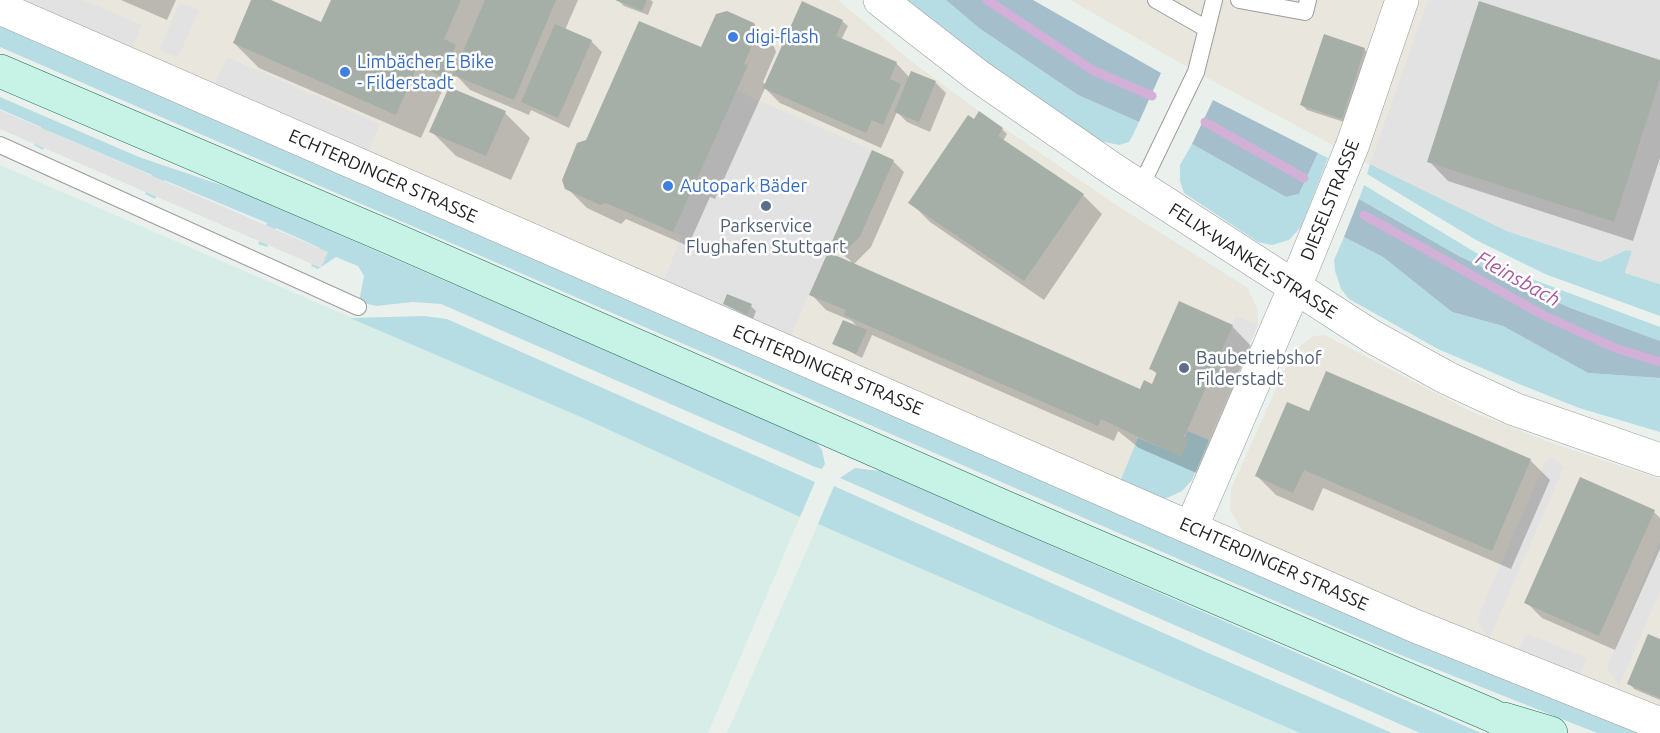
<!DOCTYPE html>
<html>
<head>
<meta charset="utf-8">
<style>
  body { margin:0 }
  canvas { display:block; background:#eaf1ec }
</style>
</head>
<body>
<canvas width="1660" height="733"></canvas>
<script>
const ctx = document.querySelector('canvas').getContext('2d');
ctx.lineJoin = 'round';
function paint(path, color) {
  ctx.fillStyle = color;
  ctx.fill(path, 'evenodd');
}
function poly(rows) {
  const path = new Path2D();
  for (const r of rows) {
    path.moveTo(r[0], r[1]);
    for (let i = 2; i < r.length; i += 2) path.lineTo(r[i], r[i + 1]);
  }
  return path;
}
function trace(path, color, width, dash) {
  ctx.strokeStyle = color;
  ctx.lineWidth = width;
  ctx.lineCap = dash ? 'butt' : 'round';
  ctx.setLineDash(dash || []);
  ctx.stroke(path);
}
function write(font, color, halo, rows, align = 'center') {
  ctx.font = font + ' Ubuntu,sans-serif';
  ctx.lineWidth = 5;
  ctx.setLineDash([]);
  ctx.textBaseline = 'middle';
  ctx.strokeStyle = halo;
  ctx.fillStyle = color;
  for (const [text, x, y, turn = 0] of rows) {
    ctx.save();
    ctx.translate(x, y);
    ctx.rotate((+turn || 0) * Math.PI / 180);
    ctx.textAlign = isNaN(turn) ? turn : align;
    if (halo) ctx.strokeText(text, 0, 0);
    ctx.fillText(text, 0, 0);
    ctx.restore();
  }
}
paint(poly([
  [17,0,838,0,911,61,979,111,1118,206,1248,288,1258,311,1258,325,1192,480,1182,491,1167,498,1152,498],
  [1070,0,1660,0,1660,306,1517,244,1196,72],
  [1325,335,1468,410,1549,442,1660,479,1660,712,1253,542,1243,532,1230,510,1231,489,1293,351,1313,336]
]), '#e9e7dd');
paint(poly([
  [0,165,583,418,800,517,708,733,0,733],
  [818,524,1300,733,727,733]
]), '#d8ede7');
paint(poly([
  [906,0,946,0,979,28,1078,95,1139,122,1133,135,1129,142,1119,145,1100,141,977,57],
  [0,21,1651,733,1597,733,1388,650,0,47],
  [0,97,139,157,236,190,816,442,822,450,825,464,822,469,815,467,441,304,413,302,376,306,359,302,364,276,358,266,336,257,318,269,311,266,320,248,276,228,267,247,258,244,267,223,164,180,155,199,145,194,152,175,51,132,43,150,34,145,41,127,0,109],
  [1192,144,1286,197,1299,194,1318,153,1328,158,1301,227,1289,240,1272,245,1258,242,1184,193,1180,181,1180,165],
  [1370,164,1507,231,1600,262,1626,250,1632,251,1625,273,1660,284,1660,316,1545,274,1476,240,1367,174],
  [1364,185,1483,257,1529,278,1660,327,1660,341,1568,307,1459,256,1359,199],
  [1344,237,1383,257,1452,312,1503,326,1588,373,1660,378,1660,432,1579,408,1519,384,1438,349,1349,299,1341,289,1335,271,1334,260],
  [424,316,447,319,815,482,800,517,583,418,350,318],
  [1187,431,1209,440,1192,480,1182,491,1167,498,1152,498,1119,484,1138,438,1181,456],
  [855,468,880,471,1481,733,1420,733,840,478],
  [834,486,1213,655,1392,733,1300,733,818,524]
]), '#b7dde4');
paint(poly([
  [946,0,1033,0,1161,73,1139,122,1078,95,979,28],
  [1213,100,1318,153,1299,194,1286,197,1192,144],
  [1359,199,1459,256,1568,307,1660,341,1660,378,1588,373,1503,326,1452,312,1383,257,1344,237]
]), '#a4becb');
paint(poly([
  [31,0,83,0,142,25,130,52,27,7],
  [1428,0,1660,0,1660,60,1479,1,1428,162,1613,222,1660,79,1660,284,1625,273,1632,251,1626,250,1601,262,1507,231,1370,164],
  [180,2,199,10,178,58,159,50],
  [227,57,380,124,369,150,215,83],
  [735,90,872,150,789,340,662,284,682,236,673,232],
  [0,110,328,252,321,268,0,129],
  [1236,316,1258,325,1236,376,1214,367],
  [1553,458,1564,467,1489,639,1477,619,1546,460],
  [1660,541,1660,591,1619,687,1607,667],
  [1526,633,1587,658,1578,680,1517,655]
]), '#e2e2e2');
paint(poly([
  [121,0,176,0,167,20],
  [253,0,267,0,328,27,333,0,578,0,565,30,591,41,602,52,569,128,531,110,529,115,470,90,456,75,450,88,432,81,442,91,421,138,259,68,234,43],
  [651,0,653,2,648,15,624,6,619,1],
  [842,21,848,26,841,40,896,63,910,78,912,73,936,83,946,93,930,132,907,122,897,112,881,148,780,103,765,88,715,199,710,197,688,246,626,219,621,224,587,208,567,188,587,141,702,49,753,24,773,44,776,52,763,82,766,85],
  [1364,49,1369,54,1347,123,1307,110,1302,105],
  [1660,61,1660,158,1633,241,1448,181,1429,161],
  [505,113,530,138,511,180,456,156,431,131],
  [1002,129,1007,134,1003,141,1083,195,1102,214,1044,300,930,222,910,202],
  [893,161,904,172,871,247,853,265,1141,391,1153,386,1158,375,1151,368,1232,326,1251,346,1233,386,1238,390,1227,404,1204,456,1207,460,1201,475,1139,448,1118,431,1114,441,872,335,862,358,834,343,859,329,852,321,826,310,811,294,850,263,851,261,832,246],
  [724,304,751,306,756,311,753,319],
  [1309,413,1530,460,1550,480,1511,569,1323,488,1313,511,1276,495,1257,476],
  [1654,512,1660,518,1660,549,1615,650,1542,618,1526,602],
  [1660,641,1660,700,1634,689,1629,683]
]), '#0003');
trace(poly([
  [987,0,1092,70,1152,96],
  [1205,122,1304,178],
  [1364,215,1543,315,1615,348,1660,362]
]), '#d3b0d8', 9);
paint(poly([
  [251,0,271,0,321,22,331,0,461,0,444,39,456,45,442,77,418,64,396,115,233,43],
  [485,0,556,0,514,100,453,75],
  [615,0,647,0,642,11],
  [802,1,843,20,836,36,897,62,890,79,901,84,883,125,872,120,866,133,763,88],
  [1479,1,1660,60,1660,79,1614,222,1427,162],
  [727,11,754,23,758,31,744,64,748,65,673,232,606,203,600,205,565,189,562,180,577,143,586,140,639,21,701,47,716,14],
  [555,24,592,40,558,118,521,102],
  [1324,34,1365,48,1342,119,1300,105],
  [911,71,936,81,919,122,894,112],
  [449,87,506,111,486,156,429,132],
  [979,111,1003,128,998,136,1084,194,1024,281,908,203,968,115,974,119],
  [872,150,894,160,860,236,844,253,830,246],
  [828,252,1140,389,1144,380,1152,384,1157,372,1149,369,1179,301,1233,325,1214,367,1219,369,1211,387,1207,385,1184,437,1189,439,1181,457,1101,419,1098,426,844,315,846,310,809,295],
  [727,294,752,304,747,315,723,304],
  [843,320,867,330,856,354,832,344],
  [1326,371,1531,459,1492,551,1304,470,1293,493,1255,476,1287,402,1309,411],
  [1580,477,1655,510,1599,636,1524,603],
  [1648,634,1660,639,1660,698,1627,684]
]), '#a6afa7');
const service = poly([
  [1156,0,1207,29],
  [1239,0,1305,12,1308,0],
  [0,145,358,307],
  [1140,188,1196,72,1214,0]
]);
const minor = poly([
  [880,0,978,76,1114,170,1371,336,1447,378,1514,409,1660,460],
  [0,8,1415,626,1660,724],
  [1191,528,1294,289,1353,144,1402,0]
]);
const secondary = poly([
  [0,71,391,238,1007,508,1491,715,1524,733],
  [1504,719,1551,733]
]);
trace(service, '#9c9c9c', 18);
trace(minor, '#9c9c9c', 34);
trace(secondary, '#146e57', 34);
trace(service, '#fff', 16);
trace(minor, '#fff', 33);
trace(secondary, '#c6f3e5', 33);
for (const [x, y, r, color] of [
  [733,37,6,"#3f7fe0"],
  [345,72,6,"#3f7fe0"],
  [668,186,6,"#3f7fe0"],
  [766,206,6,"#5c6f8a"],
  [1184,368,6,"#5c6f8a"]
]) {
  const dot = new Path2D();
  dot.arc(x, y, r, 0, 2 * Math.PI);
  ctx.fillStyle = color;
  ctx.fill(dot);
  trace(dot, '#fff', 2);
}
write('18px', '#366cbe', '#fff', [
  ["digi-flash",745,37],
  ["Limbächer E Bike",357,62],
  ["- Filderstadt",357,83],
  ["Autopark Bäder",680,186]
], 'left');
write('18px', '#222', '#fff', [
  ["ECHTERDINGER STRASSE",383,176,24],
  ["DIESELSTRASSE",1330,200,-68],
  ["FELIX-WANKEL-STRASSE",1253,261,33],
  ["ECHTERDINGER STRASSE",828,370,23],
  ["ECHTERDINGER STRASSE",1274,564,24]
]);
write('18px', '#4e5e75', '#fff', [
  ["Parkservice",766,226],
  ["Flughafen Stuttgart",766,247],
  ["Baubetriebshof",1196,358,"left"],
  ["Filderstadt",1196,379,"left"]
]);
write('italic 20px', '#a6599c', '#fff', [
  ["Fleinsbach",1518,279,29]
]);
</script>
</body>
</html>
